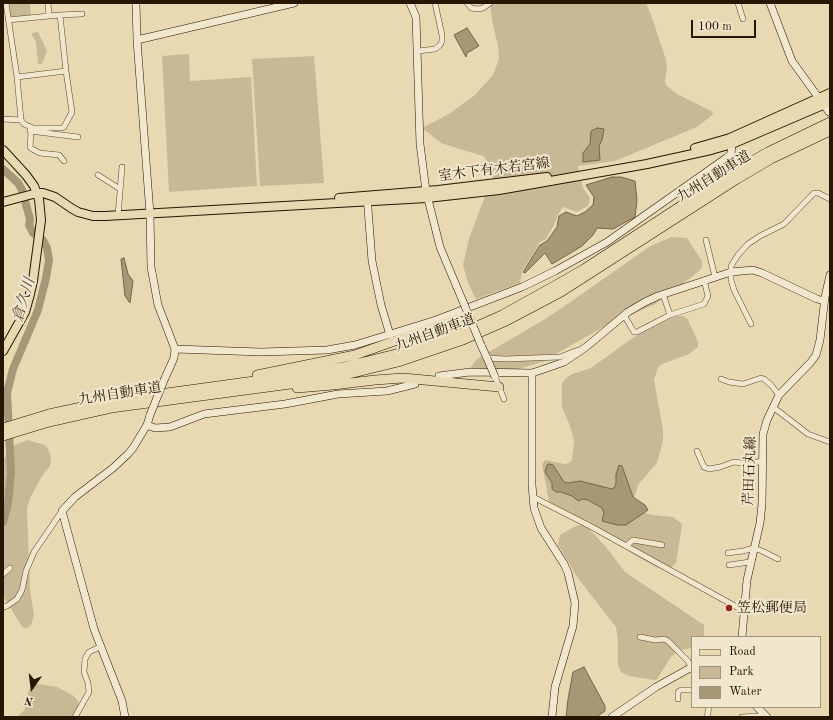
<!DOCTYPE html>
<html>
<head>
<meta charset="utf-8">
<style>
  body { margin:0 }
  #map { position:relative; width:833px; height:720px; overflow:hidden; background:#e9d9b3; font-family:"Old Standard TT",serif }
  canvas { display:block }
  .frame { position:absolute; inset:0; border:4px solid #291600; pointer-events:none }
  .legend { position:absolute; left:691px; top:636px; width:130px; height:72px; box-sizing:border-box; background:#f1e6ce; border:1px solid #a1937c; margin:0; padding:5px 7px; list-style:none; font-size:12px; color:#291600 }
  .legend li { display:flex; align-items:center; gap:8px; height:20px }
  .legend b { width:20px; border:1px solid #a1937c }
  .north { position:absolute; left:12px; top:668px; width:40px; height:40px; -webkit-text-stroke:3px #f1e6ce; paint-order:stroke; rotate:194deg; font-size:11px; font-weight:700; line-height:16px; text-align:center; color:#291600 }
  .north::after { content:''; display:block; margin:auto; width:14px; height:18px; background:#291600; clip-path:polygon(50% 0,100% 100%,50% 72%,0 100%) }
  .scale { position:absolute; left:691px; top:20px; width:65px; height:18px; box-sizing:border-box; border:2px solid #291600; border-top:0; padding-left:5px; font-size:12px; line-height:14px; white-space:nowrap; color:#291600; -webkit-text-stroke:3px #f1e6ce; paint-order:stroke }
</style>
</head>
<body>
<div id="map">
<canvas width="833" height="720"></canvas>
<div class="frame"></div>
<ul class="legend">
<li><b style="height:5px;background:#e9d9b3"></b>Road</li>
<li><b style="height:11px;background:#c8b895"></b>Park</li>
<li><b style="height:11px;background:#a89776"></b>Water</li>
</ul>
<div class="north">N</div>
<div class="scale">100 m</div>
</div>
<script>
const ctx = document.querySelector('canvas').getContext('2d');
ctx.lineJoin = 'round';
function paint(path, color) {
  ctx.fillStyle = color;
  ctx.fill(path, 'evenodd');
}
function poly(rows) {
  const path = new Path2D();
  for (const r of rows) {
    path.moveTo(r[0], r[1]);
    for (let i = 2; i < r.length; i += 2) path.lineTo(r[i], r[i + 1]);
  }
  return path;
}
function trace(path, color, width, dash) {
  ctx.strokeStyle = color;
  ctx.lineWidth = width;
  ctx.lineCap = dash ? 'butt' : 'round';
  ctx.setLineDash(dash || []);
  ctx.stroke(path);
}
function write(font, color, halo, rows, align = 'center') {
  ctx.font = font + ' "Old Standard TT","Noto Serif JP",serif';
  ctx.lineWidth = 4;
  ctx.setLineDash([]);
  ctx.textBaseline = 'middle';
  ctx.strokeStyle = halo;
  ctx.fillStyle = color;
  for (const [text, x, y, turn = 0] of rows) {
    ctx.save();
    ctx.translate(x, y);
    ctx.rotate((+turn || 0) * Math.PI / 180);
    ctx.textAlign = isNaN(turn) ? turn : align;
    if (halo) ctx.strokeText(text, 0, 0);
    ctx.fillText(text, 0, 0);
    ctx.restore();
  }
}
paint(poly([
  [9,3,30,3,31,16,10,18],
  [490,3,646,3,651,15,666,60,667,68,665,81,666,85,677,94,713,112,712,115,697,127,615,161,578,166,583,188,590,198,588,206,577,212,563,207,558,215,554,225,546,239,539,243,535,251,522,271,520,283,476,299,468,283,463,265,469,238,494,174,484,156,466,151,441,143,422,128,449,114,475,95,493,75,499,59,498,46,493,25],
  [38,32,47,51,42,64,38,64,36,42,32,35,32,33],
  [189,54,190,81,251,77,257,186,169,192,162,56],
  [314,56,324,183,260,186,252,59],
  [671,237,687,238,702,261,702,267,698,272,654,305,610,323,542,362,515,370,471,371,470,368,477,359,542,321,569,303,649,247],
  [676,316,682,316,687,318,698,342,698,347,689,354,662,364,658,368,654,380,663,430,663,441,657,463,638,485,633,502,639,511,652,515,673,517,681,523,682,525,676,563,669,569,666,570,656,567,631,553,593,524,549,502,542,464,545,460,565,464,570,463,572,459,574,441,570,426,562,407,562,383,566,378,572,374,591,368,634,337],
  [27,440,45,445,49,451,51,459,50,466,42,476,30,498,27,509,30,589,34,616,31,625,27,628,23,628,3,596,3,461,9,450,15,445],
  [581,525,587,527,606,547,625,572,704,625,704,637,692,637,692,648,680,650,671,657,657,679,654,680,629,676,621,672,618,665,618,643,616,627,577,577,558,545,560,535,576,526],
  [39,684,57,687,74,696,78,701,80,717,13,717,18,716,25,709,29,690,32,685]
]), '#c8b895');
const water = poly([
  [467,28,479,46,467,53,466,57,454,35,467,28],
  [597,128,604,129,602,140,599,146,600,160,583,162,583,153,590,144,591,131,597,128],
  [612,177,621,177,635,181,637,200,635,217,613,229,597,228,593,235,582,246,552,264,545,253,525,273,523,272,540,245,547,241,557,227,559,216,566,212,577,216,585,212,593,205,594,197,586,185,612,177],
  [124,258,128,274,133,281,130,303,125,296,121,259,124,258],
  [549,464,553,465,564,482,568,483,580,481,612,489,615,487,616,483,616,474,619,465,622,466,633,497,645,505,648,510,626,525,617,525,602,521,604,513,602,508,588,500,582,499,579,501,577,500,572,496,561,492,556,492,552,489,552,483,545,472,547,465,549,464],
  [584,667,605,706,605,711,596,717,566,717,568,699,573,672,584,667]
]);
paint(water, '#a89776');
trace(water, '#756347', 1);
trace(poly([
  [3,169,18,183,22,190,30,219,29,225,33,233,43,240,47,248,49,260,46,278,38,310,13,369,7,393,11,472,8,504,3,522]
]), '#a89776', 8);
const street = poly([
  [6,3,17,77,21,120],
  [467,3,471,8,478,9,483,8,490,3],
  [738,3,743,19],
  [60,15,82,14],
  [8,20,49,16],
  [418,51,435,49,440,45,442,41,442,35,435,3],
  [17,77,66,71],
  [3,119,21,120,24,124,33,128,62,128,64,127,72,112,66,71,60,15,49,16,48,3],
  [30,129,30,131,78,137],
  [30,131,31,133,30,147,32,149,40,153,59,155,64,161],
  [98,175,120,189],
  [118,216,122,167],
  [706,240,715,277],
  [663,294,670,315],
  [624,315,634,332,637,332,670,315,704,304,708,296,704,280],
  [751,324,734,290,731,280,731,266,738,255,748,244,760,236,784,224,814,193,818,193,830,199],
  [487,358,505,359,560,357,578,350],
  [495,377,504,399],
  [721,379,729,382,743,384,761,378,764,379,771,385,779,395],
  [773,407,808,434,830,442],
  [697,451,704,467,709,469,720,467,734,462,750,464,762,461],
  [533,497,590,526,744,611],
  [626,546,633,540,662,545],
  [728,553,743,551,754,548,762,551,778,559],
  [729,565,750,562],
  [3,574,10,568],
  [3,607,7,606,17,599,22,590,26,571,34,552,62,511],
  [640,637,655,640,664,639,668,641,688,661,691,667],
  [678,699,678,692,681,690,692,690],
  [75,717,89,692,88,683,84,672,85,659,89,652,100,647],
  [707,717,709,707],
  [742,717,759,716,763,713]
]);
const secondary = poly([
  [136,3,137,40,150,214,151,267,158,305,175,349,174,358,165,378],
  [410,3,416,17,420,144,426,191,440,247,464,304],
  [770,3,792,61,829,112],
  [137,40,294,3],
  [367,196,372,261,381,305,390,335],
  [481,345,487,358],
  [175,349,261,352,327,350,355,345,436,320,522,287,555,271,607,242,726,158,731,154,732,144],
  [532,373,532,485,534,508,541,528,564,564,568,573,575,603,573,626,555,687,552,717],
  [439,376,470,372,532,373,547,368,564,362,586,347,628,312,645,302,658,296,731,272,753,270,762,273,817,299,824,301],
  [147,425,155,428,170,427,204,414,285,404,338,394,387,391,415,384],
  [742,637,747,580,760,523,762,504,763,434,767,420,779,395,811,362,816,355,820,340,825,297,830,275],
  [757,707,767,717],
  [125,717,122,701,94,629,62,511,75,497,113,468,128,454,133,448,147,425,150,415],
  [612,717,656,687,692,667]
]);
const primary = poly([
  [695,148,730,138,830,93],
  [3,150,26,175,34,186,39,199,41,220,33,281,29,298,25,312,3,351],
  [339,198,438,190,547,177],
  [3,202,37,193,43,193,55,197,71,208,78,212,93,216,105,216,427,198,499,190,647,164,711,150,732,144,830,102]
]);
const highway = poly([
  [257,375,355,355,468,315],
  [297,388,333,385,375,380,403,378,499,387],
  [3,428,49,414,109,401,305,374,343,367,396,354,461,333,502,315,556,285,584,269,733,172,768,152,830,122],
  [3,436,49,422,111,408,298,383,345,375,398,362,463,340,504,322,561,292,737,179,771,159,830,131]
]);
trace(street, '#59472d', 6);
trace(secondary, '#291600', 8);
trace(primary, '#291600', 10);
trace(highway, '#291600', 10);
trace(street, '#f1e6ce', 5);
trace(secondary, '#f1e6ce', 7);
trace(primary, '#e9d9b3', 8);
trace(highway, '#e9d9b3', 9);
const secondaryBridge = poly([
  [464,304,481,345],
  [487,358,495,377],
  [150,415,165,378]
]);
trace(secondaryBridge, '#291600', 8, []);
trace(secondaryBridge, '#f1e6ce', 7);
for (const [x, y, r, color] of [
  [729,608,4,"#8f2418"]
]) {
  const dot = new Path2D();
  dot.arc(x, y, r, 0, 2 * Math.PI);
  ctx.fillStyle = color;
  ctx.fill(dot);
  trace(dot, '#f1e6ce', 1.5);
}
write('14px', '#291600', '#f1e6ce', [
  ["室木下有木若宮線",494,170,-7],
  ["九州自動車道",714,177,-32],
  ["九州自動車道",435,333,-20],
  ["九州自動車道",120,394,-9],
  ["芹田石丸線",750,471,-88]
]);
write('14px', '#291600', '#f1e6ce', [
  ["笠松郵便局",737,608]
], 'left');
write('italic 15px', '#5c4a2f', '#f1e6ce', [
  ["倉久川",24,300,-73]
]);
</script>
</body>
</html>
